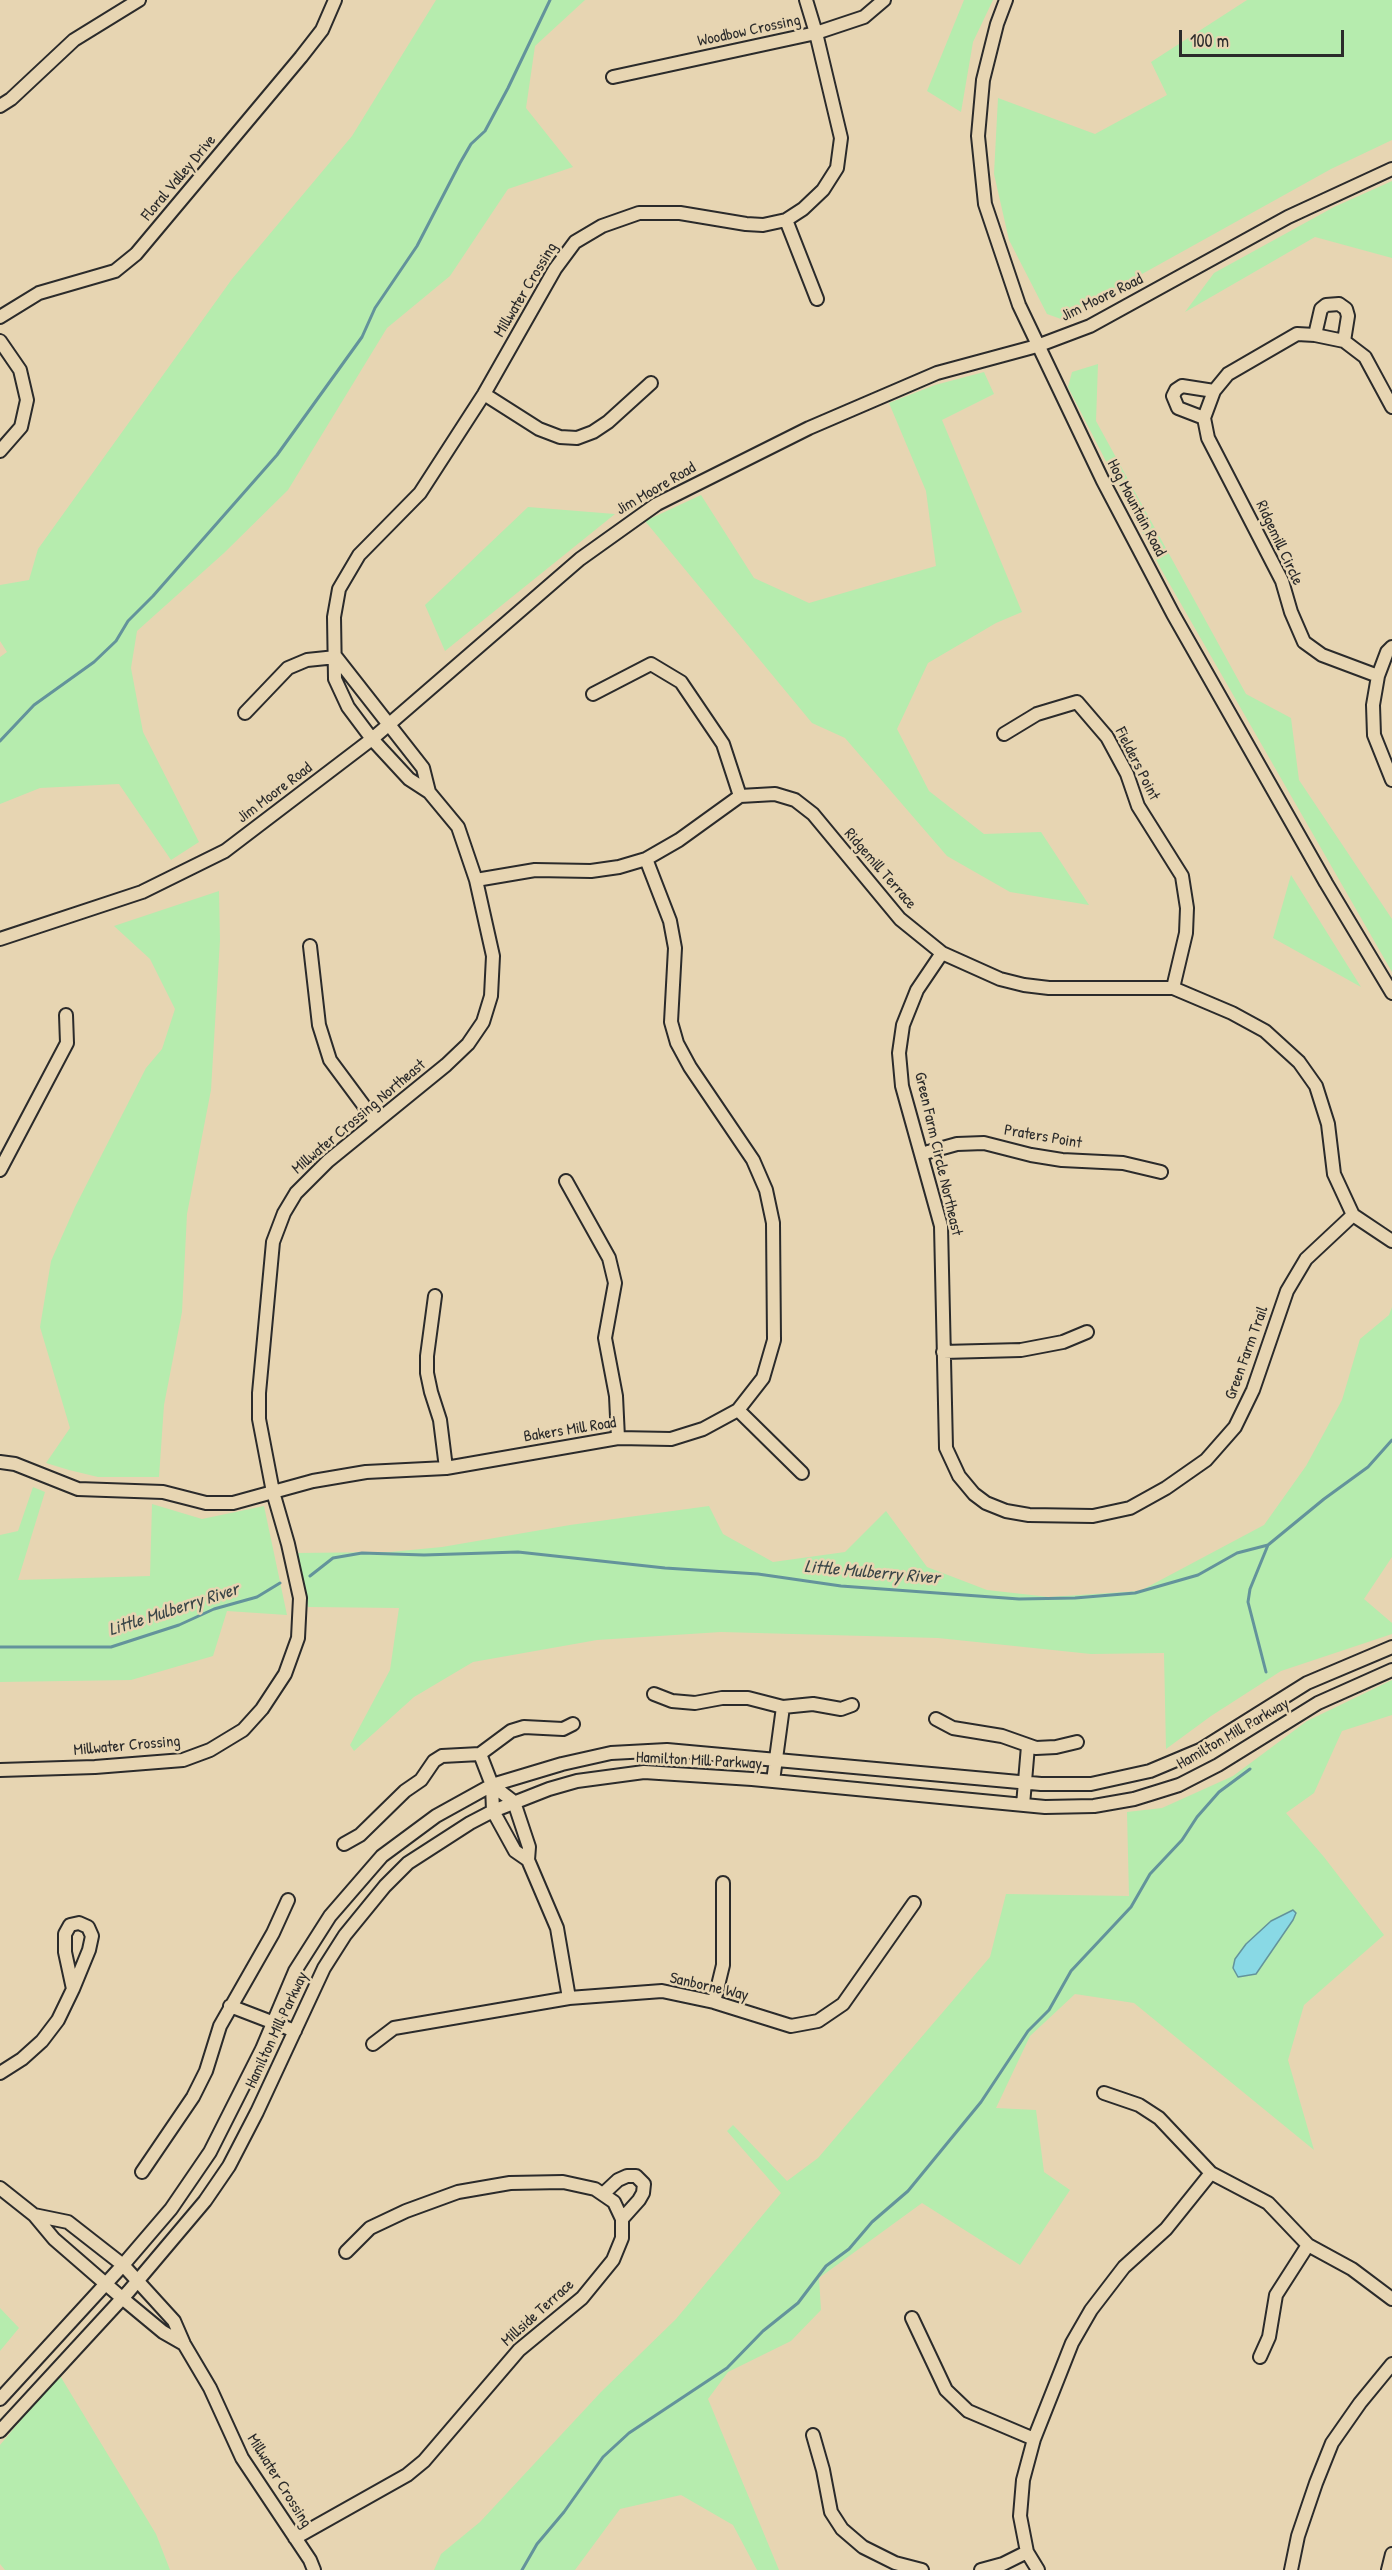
<!DOCTYPE html>
<html>
<head>
<meta charset="utf-8">
<style>
  body { margin:0 }
  #map { position:relative; width:1392px; height:2570px; overflow:hidden; background:#e7d5b2; font-family:"Patrick Hand",sans-serif }
  canvas { display:block }
  .scale { position:absolute; left:1179px; top:30px; width:165px; height:27px; box-sizing:border-box; border:3px solid #2b2b2b; border-top:0; padding-left:8px; font-size:18px; line-height:21px; white-space:nowrap; color:#2b2b2b; -webkit-text-stroke:4px #e7d5b2; paint-order:stroke }
</style>
</head>
<body>
<div id="map">
<canvas width="1392" height="2570"></canvas>
<div class="scale">100 m</div>
</div>
<script>
const ctx = document.querySelector('canvas').getContext('2d');
ctx.lineJoin = 'round';
function paint(path, color) {
  ctx.fillStyle = color;
  ctx.fill(path, 'evenodd');
}
function poly(rows) {
  const path = new Path2D();
  for (const r of rows) {
    path.moveTo(r[0], r[1]);
    for (let i = 2; i < r.length; i += 2) path.lineTo(r[i], r[i + 1]);
  }
  return path;
}
function trace(path, color, width, dash) {
  ctx.strokeStyle = color;
  ctx.lineWidth = width;
  ctx.lineCap = dash ? 'butt' : 'round';
  ctx.setLineDash(dash || []);
  ctx.stroke(path);
}
function write(font, color, halo, rows, align = 'center') {
  ctx.font = font + ' "Patrick Hand",sans-serif';
  ctx.lineWidth = 5;
  ctx.setLineDash([]);
  ctx.textBaseline = 'middle';
  ctx.strokeStyle = halo;
  ctx.fillStyle = color;
  for (const [text, x, y, turn = 0] of rows) {
    ctx.save();
    ctx.translate(x, y);
    ctx.rotate((+turn || 0) * Math.PI / 180);
    ctx.textAlign = isNaN(turn) ? turn : align;
    if (halo) ctx.strokeText(text, 0, 0);
    ctx.fillText(text, 0, 0);
    ctx.restore();
  }
}
paint(poly([
  [436,0,585,0,535,46,526,108,573,167,508,189,450,276,387,328,288,490,224,553,137,631,131,668,143,732,199,842,171,860,119,784,40,788,0,804,0,657,7,652,0,641,0,585,29,580,38,549,232,279,352,136],
  [964,0,993,0,973,42,961,112,927,91],
  [1247,0,1392,0,1392,140,1331,169,1061,319,1047,314,1009,240,994,174,998,98,1095,134,1167,95,1151,62],
  [1392,181,1392,258,1315,237,1185,312,1214,273,1334,207],
  [1098,364,1096,421,1246,694,1291,718,1299,780,1392,919,1392,972,1161,569,1068,387,1072,372],
  [984,372,994,394,942,420,1022,612,996,623,928,663,897,729,929,791,984,834,1041,832,1089,905,1010,892,947,856,845,738,812,723,645,521,701,495,754,578,809,603,936,566,926,491,889,403,935,385],
  [528,507,615,514,445,651,425,605],
  [1291,875,1361,987,1273,938],
  [219,891,220,940,211,1090,187,1214,182,1312,164,1405,159,1477,98,1477,69,1470,46,1463,70,1428,40,1327,51,1261,75,1207,146,1068,162,1049,175,1009,150,959,114,926],
  [1392,1307,1392,1557,1364,1599,1392,1623,1392,1634,1281,1671,1211,1716,1166,1749,1164,1653,1091,1654,938,1638,721,1632,597,1640,473,1662,414,1697,354,1751,350,1745,390,1670,399,1608,308,1607,297,1553,390,1552,442,1547,570,1525,709,1506,723,1534,773,1562,845,1552,886,1511,927,1567,987,1590,1049,1597,1140,1591,1264,1525,1306,1466,1342,1400,1360,1339,1389,1315],
  [33,1487,45,1492,18,1580,150,1576,152,1504,202,1519,264,1506,287,1615,227,1611,213,1656,131,1680,0,1682,0,1535,18,1531],
  [1392,1680,1392,1715,1342,1731,1314,1793,1286,1813,1324,1857,1384,1935,1304,2005,1288,2060,1314,2150,1134,2003,1075,1994,1030,2036,996,2108,1036,2110,1044,2172,1070,2190,1020,2265,922,2203,819,2278,821,2310,791,2341,728,2372,708,2399,779,2570,757,2570,733,2525,681,2495,620,2509,575,2570,434,2570,441,2554,480,2522,601,2392,676,2319,781,2193,727,2131,733,2125,787,2181,818,2158,990,1957,1006,1894,1129,1896,1127,1812,1162,1808,1233,1776,1307,1721],
  [1290,1911,1293,1920,1256,1974,1287,1913],
  [0,2308,19,2328,0,2351],
  [59,2374,156,2534,170,2570,5,2570,0,2564,0,2445]
]), '#b6ecae');
const water = poly([
  [1293,1910,1296,1913,1293,1920,1256,1974,1238,1977,1233,1968,1235,1959,1246,1944,1271,1921,1293,1910]
]);
paint(water, '#89d9e5');
trace(water, '#63939b', 1.5);
trace(poly([
  [0,741,34,705,94,662,116,641,128,621,153,596,277,455,362,337,375,308,417,246,460,163,471,144,485,131,508,88,550,0],
  [310,1576,333,1558,362,1553,424,1555,518,1552,665,1568,758,1574,841,1586,1019,1599,1075,1598,1135,1593,1198,1575,1237,1553,1268,1545,1324,1499,1368,1467,1392,1440],
  [0,1647,111,1647,179,1625,214,1609,257,1597,280,1583],
  [1266,1672,1248,1602,1250,1589,1268,1545],
  [522,2570,537,2544,564,2512,603,2457,629,2433,727,2368,763,2331,798,2303,826,2266,849,2249,872,2222,908,2191,981,2102,1028,2031,1049,2010,1071,1971,1131,1907,1150,1874,1182,1840,1197,1817,1219,1792,1250,1769]
]), '#63939b', 3);
const minor = poly([
  [1006,0,997,24,983,80,978,136,985,204,1019,305,1103,481,1173,614,1326,883,1392,993],
  [613,77,816,33,864,17,884,0],
  [0,106,11,99,74,40,139,0],
  [786,220,817,299],
  [0,317,39,293,115,271,136,254,301,57,322,30,335,0],
  [1315,335,1321,309,1326,305,1339,304,1346,309,1348,316,1344,341],
  [0,341,20,370,27,400,21,427,0,451],
  [484,394,539,429,560,437,577,438,593,432,608,422,651,383],
  [1204,418,1178,408,1173,396,1176,390,1182,386,1214,391],
  [1392,647,1387,652,1378,676,1373,705,1374,735,1392,780],
  [336,657,423,768,429,792],
  [1378,676,1322,655,1304,642,1291,612,1282,581,1208,438,1204,418,1214,391,1228,374,1297,334,1315,335,1344,341,1365,357,1392,407],
  [593,694,651,664,681,682,723,744,740,796],
  [245,713,288,668,307,660,336,657],
  [1004,734,1037,714,1077,702,1107,737,1127,774,1138,806,1182,876,1187,908,1186,933,1173,988],
  [476,880,535,870,591,871,619,867,646,859,679,840,740,796,775,794,795,800,813,814,900,919,942,953,1000,979,1024,985,1049,988,1173,988,1232,1013,1265,1031,1299,1062,1316,1086,1328,1124,1334,1174,1353,1215,1392,1241],
  [0,939,142,892,225,851,372,739,580,559,657,504,809,428,937,373,1037,346,1090,326,1288,217,1392,169],
  [310,946,319,1025,330,1060,376,1122],
  [942,953,917,990,903,1025,899,1053,902,1086,941,1226,946,1448,959,1476,974,1494,986,1503,1006,1511,1029,1515,1093,1516,1130,1508,1166,1488,1206,1460,1235,1427,1253,1390,1287,1291,1306,1259,1353,1215],
  [921,1154,957,1144,984,1143,1031,1155,1062,1160,1123,1163,1161,1172],
  [0,1170,67,1043,66,1015],
  [566,1181,609,1258,615,1283,605,1338,616,1396,618,1438],
  [435,1296,427,1356,427,1373,431,1392,440,1420,446,1468],
  [943,1352,1021,1350,1063,1342,1087,1332],
  [738,1410,802,1473],
  [0,1462,15,1464,78,1489,163,1492,206,1503,233,1503,313,1481,366,1472,446,1468,618,1438,671,1439,703,1429,738,1410,763,1378,774,1340,773,1223,766,1190,753,1160,690,1067,677,1043,671,1022,675,948,670,921,646,859],
  [654,1694,672,1701,695,1703,722,1698,748,1698,783,1707,813,1704,841,1709,852,1705],
  [936,1719,953,1728,1002,1736,1036,1748,1056,1747,1077,1742],
  [480,1754,492,1785],
  [0,1770,95,1767,183,1760,210,1750,243,1730,262,1709,285,1674,298,1638,300,1598,288,1544,273,1492,259,1419,259,1393,273,1242,284,1213,296,1193,328,1161,446,1065,468,1044,483,1022,491,996,493,956,476,880,458,827,429,792,409,779,372,739,348,707,335,679,334,617,339,589,359,555,420,493,484,394,555,269,575,242,602,226,639,213,680,213,746,224,763,225,786,220,803,209,823,190,837,168,841,138,816,33,806,0],
  [773,1781,783,1707],
  [492,1785,514,1802,529,1847,528,1860,515,1851,493,1811,492,1785],
  [1023,1805,1028,1746],
  [344,1844,360,1835,405,1791,421,1780,434,1761,442,1756,480,1754,511,1731,524,1727,563,1729,573,1724],
  [528,1860,557,1928,569,1998],
  [714,2002,723,1965,723,1883],
  [230,2006,295,2031],
  [373,2044,394,2028,569,1998,662,1991,714,2002,791,2026,818,2021,843,2004,914,1903],
  [0,2073,22,2059,42,2041,58,2020,73,1989,89,1950,92,1936,88,1927,79,1923,70,1925,65,1934,65,1952,73,1989],
  [1104,2093,1139,2105,1159,2118,1211,2173,1268,2203,1308,2245,1352,2269,1392,2299],
  [142,2172,193,2097,206,2071,220,2026,273,1933,288,1900],
  [0,2188,34,2215,54,2239,122,2298,163,2332,184,2344],
  [603,2194,618,2180,627,2176,636,2176,644,2184,643,2193,639,2200,622,2219],
  [34,2215,68,2222,123,2265,174,2321,184,2344,210,2388,242,2458,310,2560,314,2570],
  [912,2318,946,2390,968,2411,1034,2439,1072,2343,1091,2310,1124,2267,1166,2229,1211,2173],
  [1260,2357,1269,2337,1276,2295,1308,2245],
  [0,2399,123,2265,171,2209,210,2152,262,2049,295,1971,330,1916,382,1856,436,1816,492,1785,562,1764,611,1753,667,1750,1041,1784,1091,1784,1150,1771,1200,1750,1307,1683,1392,1647],
  [0,2431,129,2291,205,2201,229,2166,257,2112,324,1968,345,1935,385,1886,408,1863,470,1823,493,1811,549,1789,577,1781,644,1772,752,1779,1045,1807,1094,1806,1134,1799,1179,1785,1218,1765,1318,1703,1392,1670],
  [813,2435,823,2470,831,2512,842,2529,863,2547,895,2563,922,2570],
  [1034,2439,1023,2480,1020,2516,1027,2552,1038,2570],
  [295,2538,407,2475,424,2461,519,2350,582,2298,613,2260,622,2238,622,2219,614,2202,595,2189,563,2182,510,2183,458,2192,406,2211,370,2228,346,2252],
  [981,2570,1003,2564,1027,2552],
  [1291,2570,1298,2536,1316,2483,1332,2443,1360,2403,1392,2364],
  [1388,2570,1392,2554]
]);
trace(minor, '#2b2b2b', 16);
trace(minor, '#e7d5b2', 12);
write('16px', '#2b2b2b', '#e7d5b2', [
  ["Woodbow Crossing",749,31,-12],
  ["Floral Valley Drive",179,178,-50],
  ["Millwater Crossing",526,290,-59],
  ["Jim Moore Road",1102,298,-26],
  ["Jim Moore Road",656,489,-30],
  ["Hog Mountain Road",1136,508,62],
  ["Ridgemill Circle",1279,543,65],
  ["Fielders Point",1137,764,63],
  ["Jim Moore Road",275,793,-37],
  ["Ridgemill Terrace",880,869,49],
  ["Millwater Crossing Northeast",359,1117,-40],
  ["Praters Point",1043,1137,10],
  ["Green Farm Circle Northeast",938,1154,77],
  ["Green Farm Trail",1247,1353,-70],
  ["Bakers Mill Road",570,1430,-9],
  ["Hamilton Mill Parkway",1233,1734,-30],
  ["Millwater Crossing",127,1746,-5],
  ["Hamilton Mill Parkway",699,1761,3],
  ["Sanborne Way",709,1987,13],
  ["Hamilton Mill Parkway",277,2030,-65],
  ["Millside Terrace",538,2313,-42],
  ["Millwater Crossing",279,2481,58]
]);
write('italic 18px', '#394547', '#e7d5b2', [
  ["Little Mulberry River",872,1573,5],
  ["Little Mulberry River",174,1610,-18]
]);
</script>
</body>
</html>
